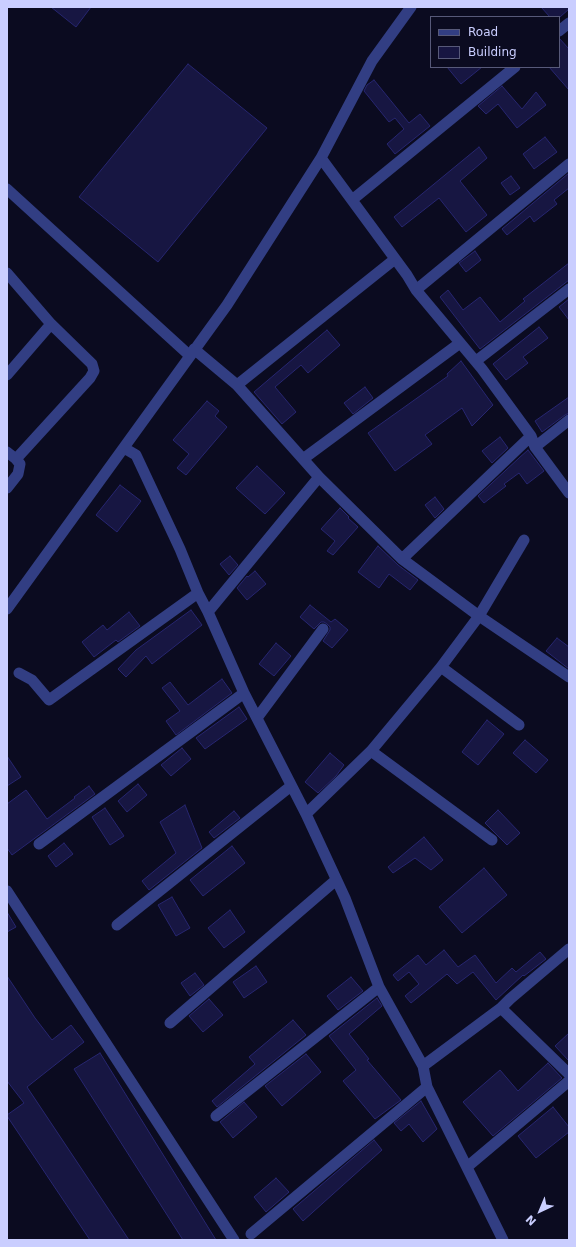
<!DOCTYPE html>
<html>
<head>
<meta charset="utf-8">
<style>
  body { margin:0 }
  #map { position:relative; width:576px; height:1247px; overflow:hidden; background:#0b0b20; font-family:"DejaVu Sans",sans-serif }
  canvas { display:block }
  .frame { position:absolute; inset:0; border:8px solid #caceff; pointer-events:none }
  .legend { position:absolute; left:430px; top:16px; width:130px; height:52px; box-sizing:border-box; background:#0b0b20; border:1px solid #575979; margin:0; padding:5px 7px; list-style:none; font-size:12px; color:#caceff }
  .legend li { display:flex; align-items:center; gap:8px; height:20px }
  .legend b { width:20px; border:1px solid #575979 }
  .north { position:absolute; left:520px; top:1191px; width:40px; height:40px; -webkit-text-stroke:3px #0b0b20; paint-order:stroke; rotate:224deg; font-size:11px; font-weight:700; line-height:16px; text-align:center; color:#caceff }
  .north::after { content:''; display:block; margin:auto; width:14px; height:18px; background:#caceff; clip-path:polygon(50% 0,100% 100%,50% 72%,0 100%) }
</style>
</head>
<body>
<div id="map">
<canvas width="576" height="1247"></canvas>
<div class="frame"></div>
<ul class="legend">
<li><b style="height:5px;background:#323e83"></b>Road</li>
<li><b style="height:11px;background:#171642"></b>Building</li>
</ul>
<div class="north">N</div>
</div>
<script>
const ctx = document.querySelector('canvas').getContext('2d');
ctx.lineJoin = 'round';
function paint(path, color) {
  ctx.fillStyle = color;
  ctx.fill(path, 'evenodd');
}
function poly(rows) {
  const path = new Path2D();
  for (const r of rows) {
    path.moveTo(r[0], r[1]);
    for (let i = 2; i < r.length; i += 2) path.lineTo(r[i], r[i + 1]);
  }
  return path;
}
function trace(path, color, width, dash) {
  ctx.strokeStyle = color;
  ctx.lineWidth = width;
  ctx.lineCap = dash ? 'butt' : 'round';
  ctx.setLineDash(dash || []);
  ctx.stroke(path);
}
const building = poly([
  [51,7,91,7,76,27,51,7],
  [541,7,569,7,569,9,560,17,550,17,541,7],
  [559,38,569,49,569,90,549,67,559,67,559,38],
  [188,64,267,128,158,262,79,197,188,64],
  [447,67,482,67,461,84,447,67],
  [374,80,409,123,420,114,430,126,395,154,387,144,404,129,395,118,389,122,364,91,367,85,374,80],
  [502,86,522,109,536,92,546,105,517,128,498,104,486,114,478,106,502,86],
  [545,137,557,152,534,169,523,154,545,137],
  [479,147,487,158,460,181,487,215,466,232,439,198,402,227,394,217,479,147],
  [569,173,569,188,554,200,557,204,534,222,530,216,507,235,502,229,569,173],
  [511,176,520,188,510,195,501,183,511,176],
  [475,251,481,260,466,272,459,263,475,251],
  [569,263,569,280,480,349,440,297,448,290,463,310,480,297,500,322,525,301,523,299,569,263],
  [569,299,569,320,559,307,569,299],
  [539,327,548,338,523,357,528,363,506,380,493,364,539,327],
  [327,330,340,345,308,373,301,365,275,387,296,412,282,424,254,392,327,330],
  [461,361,493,405,472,426,462,408,425,435,432,444,395,471,368,433,448,376,447,374,461,361],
  [365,387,373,398,353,414,344,403,365,387],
  [569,397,569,413,565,415,542,432,535,421,569,397],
  [207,401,219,411,215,416,227,427,186,475,177,468,189,454,173,440,207,401],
  [500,437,508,448,492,463,482,451,500,437],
  [528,450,544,471,527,484,519,473,504,484,506,486,484,503,478,496,519,458,528,450],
  [257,466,285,493,265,514,236,488,257,466],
  [120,485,141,501,117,532,96,515,120,485],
  [435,497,444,509,435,518,425,505,435,497],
  [340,508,349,517,348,518,358,527,333,555,327,551,335,541,321,529,340,508],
  [378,546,398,565,418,580,410,590,389,574,379,588,358,572,378,546],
  [230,556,238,565,229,575,220,564,230,556],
  [255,571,266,584,247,600,237,588,247,576,248,577,255,571],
  [310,605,331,622,335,619,348,630,332,648,323,641,330,630,330,627,327,624,324,622,321,622,314,629,300,617,310,605],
  [191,610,202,625,152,664,146,656,126,677,118,669,136,650,191,610],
  [129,612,140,626,118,642,116,640,94,657,82,642,103,625,107,630,129,612],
  [557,638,569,647,569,669,546,651,557,638],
  [276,643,291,656,274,676,259,664,276,643],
  [222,679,232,693,176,735,166,721,180,711,162,688,170,682,188,705,222,679],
  [239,707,247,719,205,749,196,738,239,707],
  [487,720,504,734,478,765,462,752,487,720],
  [525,740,548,760,536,773,513,753,525,740],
  [182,748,191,759,171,776,161,765,182,748],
  [330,753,344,765,336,776,318,793,305,782,330,753],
  [7,756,21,777,7,786,7,756],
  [138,784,147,795,127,812,118,801,138,784],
  [89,786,95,794,12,855,7,848,7,804,26,790,47,819,75,798,74,797,89,786],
  [185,805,202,848,149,890,142,881,176,853,160,822,185,805],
  [105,808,124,836,110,845,92,817,105,808],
  [498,810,520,833,507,845,485,823,498,810],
  [234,811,240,818,214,838,209,832,234,811],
  [424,837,443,860,431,870,415,858,393,873,388,867,424,837],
  [64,843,73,854,56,867,48,856,64,843],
  [232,846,245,863,203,896,190,880,232,846],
  [484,868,507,895,462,933,439,907,484,868],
  [172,897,190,928,176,936,158,905,172,897],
  [230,910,245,932,224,948,208,928,230,910],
  [7,912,16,927,7,932,7,912],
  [444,950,458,967,475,955,496,983,512,968,516,972,540,952,546,959,524,976,523,975,496,1000,473,972,457,984,447,974,411,1003,405,996,419,984,409,972,398,981,393,975,418,955,426,965,444,950],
  [256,966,267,982,244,998,233,982,256,966],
  [195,973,204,985,190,996,181,983,195,973],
  [7,976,35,1018,52,1040,71,1025,84,1042,27,1087,129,1240,90,1240,7,1116,7,1115,24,1103,7,1081,7,976],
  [351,977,363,991,338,1010,327,996,351,977],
  [377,998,382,1006,349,1034,369,1059,367,1060,401,1100,375,1119,343,1081,356,1070,329,1036,377,998],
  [209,999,223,1015,203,1032,189,1016,209,999],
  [293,1020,306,1035,217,1107,212,1101,255,1064,249,1057,293,1020],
  [569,1033,569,1061,555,1046,569,1033],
  [100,1053,216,1240,183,1240,74,1069,100,1053],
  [306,1054,321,1072,282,1106,265,1086,306,1054],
  [548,1063,562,1078,493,1136,463,1102,500,1070,518,1091,548,1063],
  [421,1101,437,1129,423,1142,409,1124,401,1131,394,1123,421,1101],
  [244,1102,257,1117,233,1138,220,1122,244,1102],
  [553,1107,569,1127,569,1132,536,1158,518,1136,553,1107],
  [374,1140,382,1150,303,1221,293,1209,374,1140],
  [276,1178,289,1192,266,1212,254,1197,276,1178]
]);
paint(building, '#171642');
trace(building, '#272670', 1);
trace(poly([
  [559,31,569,23],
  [321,158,407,275,416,290,482,369,531,436,535,447,569,493],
  [7,189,189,355],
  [352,200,515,67],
  [7,273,51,324,92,364,94,371,90,378,16,459,20,464,18,474,7,488],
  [416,290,569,164],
  [194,349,237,385,319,477,208,612],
  [476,361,569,289],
  [7,375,51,324],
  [237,385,395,259],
  [535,447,569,420],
  [124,448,136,455,180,549,198,593,208,612,244,693,306,814,345,898,379,987,423,1066,501,1008,510,999,569,949],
  [7,452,16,459],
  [303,459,460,343],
  [319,477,402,559,479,616,524,540],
  [402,559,531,436],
  [7,609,227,305,321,158,372,61,411,7],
  [441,667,519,725],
  [19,673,32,680,49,700,198,593],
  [257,718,323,629],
  [371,751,492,840],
  [306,814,371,751,441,667,479,616,569,677],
  [39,844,244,693],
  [7,891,234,1240],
  [117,925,291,786],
  [501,1008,569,1074],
  [170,1023,336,880],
  [423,1066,427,1087,503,1240],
  [216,1116,379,987],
  [467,1167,569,1081],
  [251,1234,427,1087]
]), '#323e83', 11);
</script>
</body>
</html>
